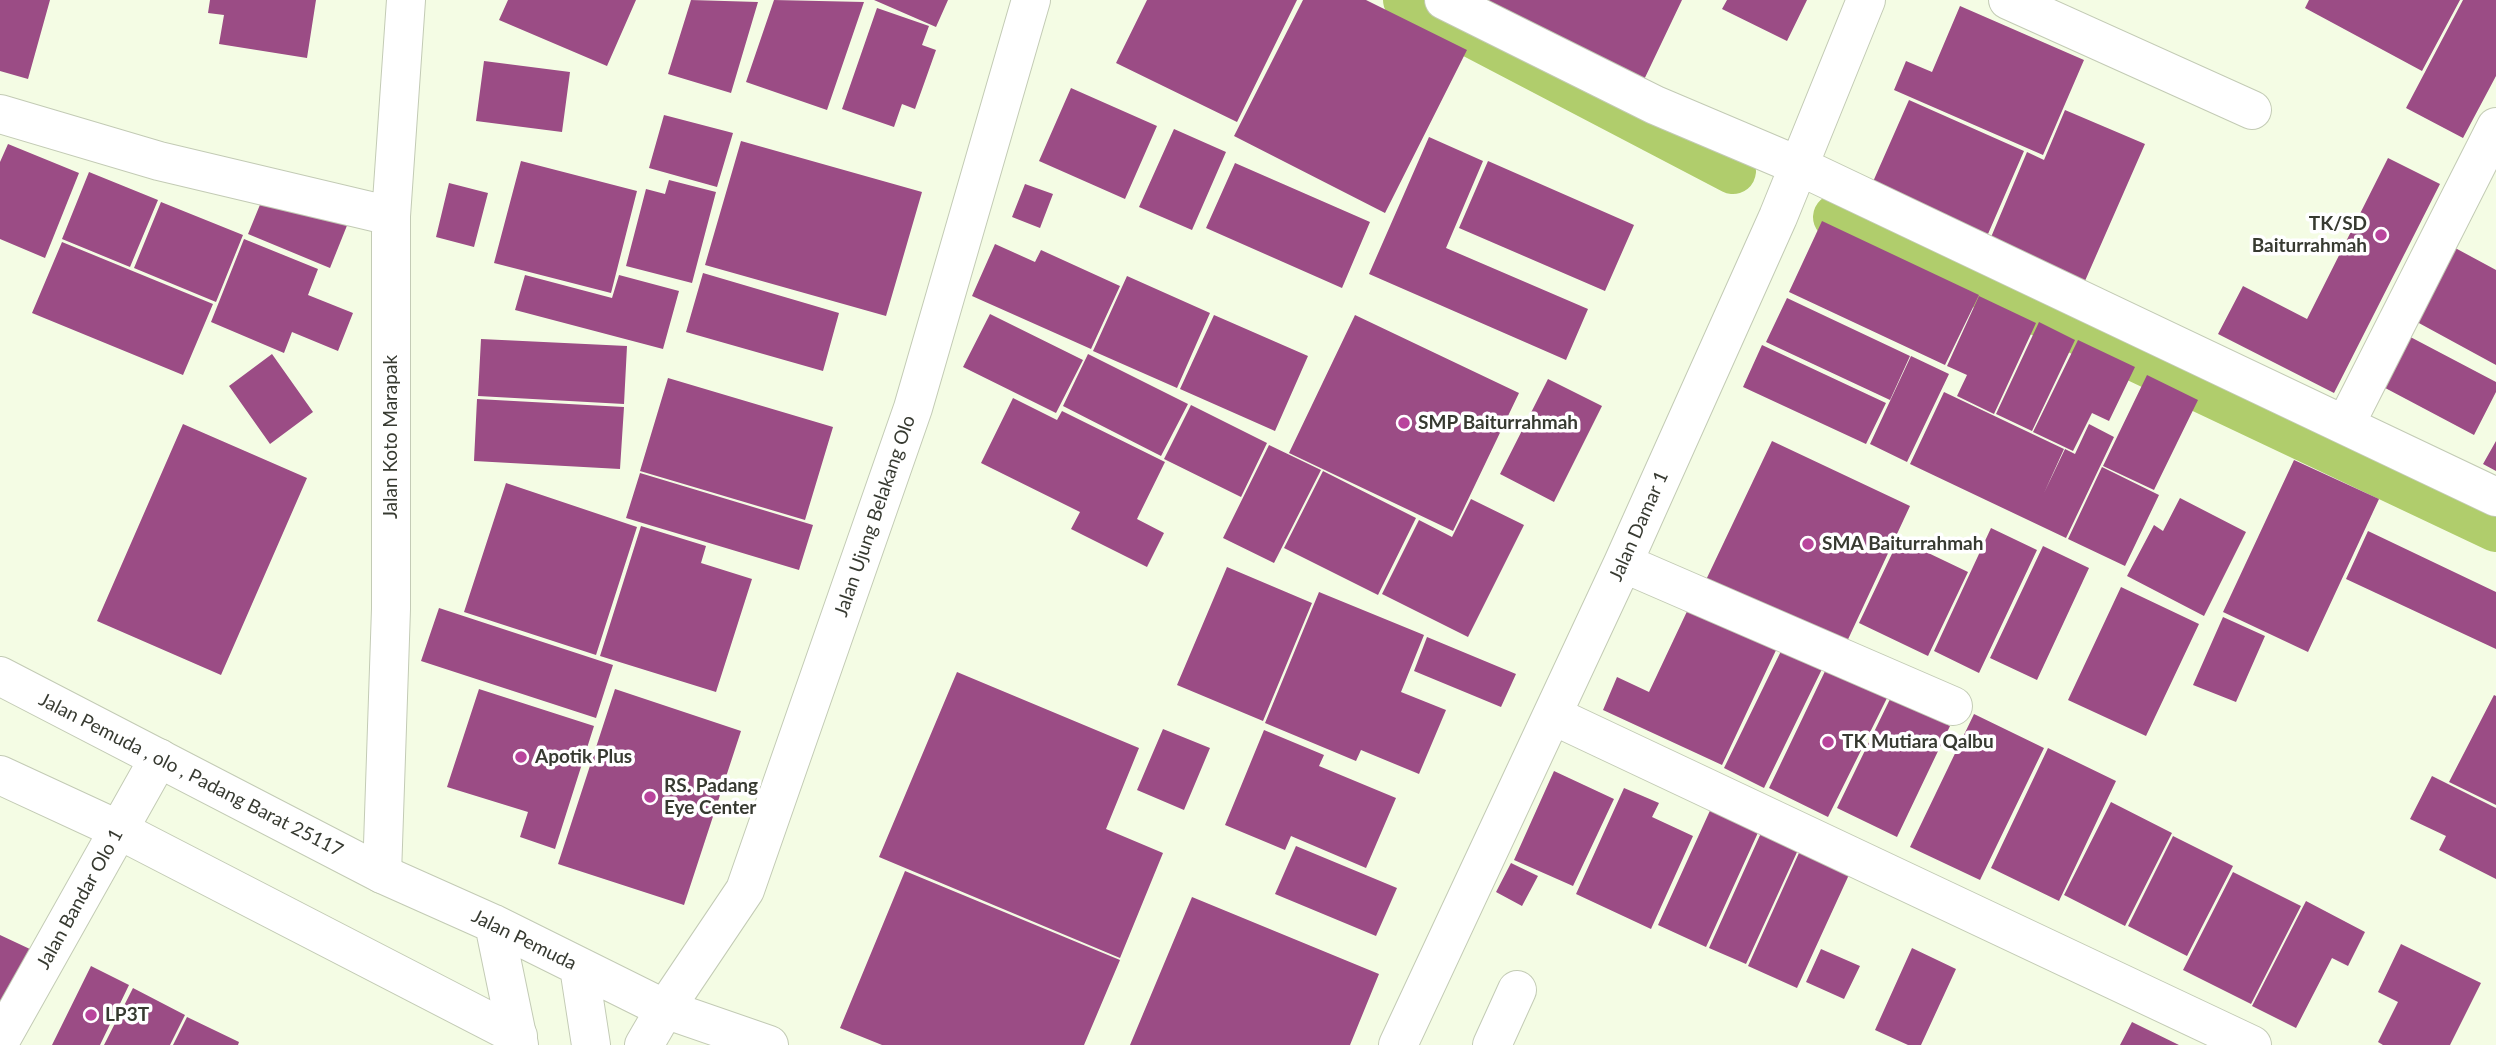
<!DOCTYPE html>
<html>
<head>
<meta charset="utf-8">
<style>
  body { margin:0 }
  canvas { display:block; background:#f4fce4 }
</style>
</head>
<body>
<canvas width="2496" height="1045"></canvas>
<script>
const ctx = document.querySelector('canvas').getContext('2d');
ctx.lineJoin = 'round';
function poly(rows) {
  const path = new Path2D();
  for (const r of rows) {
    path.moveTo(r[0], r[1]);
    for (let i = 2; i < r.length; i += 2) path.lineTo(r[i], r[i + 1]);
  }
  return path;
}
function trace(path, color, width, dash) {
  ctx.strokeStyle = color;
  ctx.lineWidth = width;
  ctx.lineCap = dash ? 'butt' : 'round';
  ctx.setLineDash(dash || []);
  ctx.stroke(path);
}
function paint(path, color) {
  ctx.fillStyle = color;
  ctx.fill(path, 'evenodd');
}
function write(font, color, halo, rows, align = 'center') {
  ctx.font = font + ' Lato,sans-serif';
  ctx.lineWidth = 7;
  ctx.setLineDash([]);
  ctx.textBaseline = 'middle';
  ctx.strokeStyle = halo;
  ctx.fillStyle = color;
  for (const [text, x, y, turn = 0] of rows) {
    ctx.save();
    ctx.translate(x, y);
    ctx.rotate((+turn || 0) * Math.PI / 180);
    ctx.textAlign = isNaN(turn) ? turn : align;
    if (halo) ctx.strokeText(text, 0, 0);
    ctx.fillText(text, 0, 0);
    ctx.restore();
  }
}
trace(poly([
  [1406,0,1733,171],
  [1836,217,2496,529]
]), '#b0cd6c', 46);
paint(poly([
  [0,0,50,0,28,79,0,71],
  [210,0,316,0,307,58,219,44,224,15,208,13],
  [508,0,636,0,607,66,499,20],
  [691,0,758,2,731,93,668,74],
  [774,0,864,2,827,110,746,82],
  [874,0,948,0,936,27],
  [1147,0,1297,0,1237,122,1116,63],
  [1303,0,1366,0,1467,50,1385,213,1234,136],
  [1463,0,1682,0,1641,86],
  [1727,0,1807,0,1787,41,1722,9],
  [2309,0,2460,0,2422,71,2305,8],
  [2463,0,2496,0,2496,76,2463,138,2406,108],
  [1960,6,2084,60,2043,155,1894,90,1906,61,1932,72],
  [877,8,929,26,922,45,936,50,915,109,902,104,894,127,842,109],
  [484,61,570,72,562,132,476,121],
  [1071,88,1157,126,1125,199,1039,161],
  [1909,100,2024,151,1988,234,1872,184],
  [2065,110,2145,144,2081,290,1986,249,2027,152,2044,160],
  [664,115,733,133,717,187,649,168],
  [1174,129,1226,152,1192,230,1139,207],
  [1429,137,1483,161,1446,248,1588,309,1566,360,1369,274],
  [741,141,922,192,886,316,705,265],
  [8,144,79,173,45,258,0,239,0,162],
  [2388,158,2440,184,2334,393,2218,334,2243,286,2307,319],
  [521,161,637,191,611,293,494,263],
  [1488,161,1634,225,1605,291,1459,228],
  [1235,163,1370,222,1342,288,1206,228],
  [89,172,158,200,130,267,62,239],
  [669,180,716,192,692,283,626,266,646,189,665,194],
  [449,183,488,193,474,247,436,237],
  [1025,184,1053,194,1040,228,1012,217],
  [266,190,348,223,330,268,248,234],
  [161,202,243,235,216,302,134,268],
  [1822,221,1979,295,1945,365,1789,292],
  [244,239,318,269,308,295,353,313,338,351,292,332,284,353,211,322],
  [62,242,213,304,183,375,32,313],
  [2446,243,2496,270,2496,365,2406,316],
  [995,244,1035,262,1041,250,1120,286,1091,349,972,296],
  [703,273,839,313,823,371,686,332],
  [525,275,612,298,619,275,679,291,663,349,515,310],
  [1127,276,1210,313,1177,388,1093,351],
  [1979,296,2036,323,1994,414,1957,396,1967,375,1947,366],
  [1787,298,1910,356,1890,400,1766,342],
  [990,314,1083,360,1056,413,963,367],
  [1214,315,1308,356,1275,431,1180,389],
  [1355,315,1519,393,1453,531,1289,453],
  [2039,322,2075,340,2032,431,1996,414],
  [2399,331,2496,382,2496,392,2474,435,2372,381],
  [481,339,627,346,624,404,478,396],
  [2078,340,2135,367,2109,421,2092,413,2073,451,2033,432],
  [1762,345,1886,403,1866,444,1743,387],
  [272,354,313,412,270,444,229,386],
  [1088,354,1188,404,1161,456,1063,406],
  [1911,356,1949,374,1907,462,1870,444],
  [2147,375,2198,400,2154,490,2103,466],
  [668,378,833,427,805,520,640,471],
  [1548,379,1602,406,1554,502,1500,474],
  [1944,392,2064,449,2044,493,2065,449,2075,454,2089,424,2114,437,2066,538,1910,464],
  [1013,398,1057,420,1062,411,1165,462,1137,519,1164,533,1147,567,1071,529,1080,512,981,463],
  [477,399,624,407,620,469,474,461],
  [1191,405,1267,443,1241,497,1164,459],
  [183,424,307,478,221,675,97,621],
  [1772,441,1910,506,1844,648,1705,582],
  [2496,441,2496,471,2483,464],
  [1269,445,1321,470,1274,563,1223,538],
  [2294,460,2379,499,2308,652,2223,612],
  [2102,467,2159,495,2125,566,2068,539],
  [1323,471,1416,518,1378,595,1284,548],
  [640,473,813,525,799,570,626,518],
  [506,483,637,527,596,655,464,612],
  [2180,498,2246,532,2204,616,2127,576,2154,525,2163,531],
  [1471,499,1524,525,1468,637,1382,594,1419,520,1452,537],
  [641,526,706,546,701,563,752,579,716,692,600,656],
  [1991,528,2037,550,1979,673,1934,651],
  [2368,531,2496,592,2496,649,2346,579],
  [1899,539,1968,572,1928,656,1859,623],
  [2043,546,2089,568,2037,680,1990,658],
  [1227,567,1312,603,1263,721,1177,685],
  [2121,587,2199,624,2146,736,2068,700],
  [1319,592,1424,635,1401,692,1446,710,1419,774,1361,750,1356,761,1265,723],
  [1690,605,1778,646,1722,765,1603,710,1617,677,1649,692],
  [439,608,613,665,596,718,421,661],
  [2223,617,2265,636,2236,702,2193,685],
  [1427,637,1516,674,1501,707,1414,671],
  [1784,645,1824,665,1764,788,1724,768],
  [1827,667,1888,696,1828,817,1769,788],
  [957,672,1139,748,1106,829,1163,853,1120,958,879,857],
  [479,689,594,726,555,849,520,837,528,812,447,787],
  [615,689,741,731,684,905,558,864],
  [2494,695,2496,696,2496,805,2449,782],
  [1891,697,1950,726,1897,837,1837,808],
  [1974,714,2044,748,1980,880,1910,847],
  [1163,729,1210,748,1184,810,1137,790],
  [1264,730,1324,755,1319,766,1396,798,1366,868,1291,836,1285,850,1225,825],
  [2048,748,2116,781,2059,901,1991,868],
  [1554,771,1614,799,1573,886,1514,860],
  [2432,776,2496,808,2496,879,2439,850,2446,836,2410,819],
  [1624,788,1659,803,1652,817,1693,836,1651,929,1576,894],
  [2111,802,2172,833,2125,926,2064,895],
  [1713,804,1761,826,1706,947,1658,925],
  [1766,822,1803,839,1746,964,1709,948],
  [2173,836,2233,866,2187,956,2128,926],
  [1803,844,1853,866,1797,988,1748,966],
  [1296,846,1397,888,1376,936,1275,894],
  [1511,863,1538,876,1522,906,1496,892],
  [905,871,1120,960,1084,1045,882,1045,840,1028],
  [2233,872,2301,906,2251,1004,2183,970],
  [1192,897,1379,974,1350,1045,1130,1045],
  [2306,901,2365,932,2348,966,2332,958,2296,1028,2252,1006],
  [0,935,32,950,0,1018],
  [2401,944,2481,983,2450,1045,2383,1045,2378,1042,2398,1002,2378,992],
  [1912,948,1956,969,1921,1045,1908,1045,1875,1030],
  [1821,949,1860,966,1844,999,1806,982],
  [91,966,129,985,100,1045,52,1045],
  [133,988,185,1015,170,1045,104,1045],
  [187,1017,239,1042,238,1045,173,1045],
  [2132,1022,2179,1045,2120,1045]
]), '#9b4c85');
const minor = poly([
  [1444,0,1655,105,1799,166,2496,497],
  [2008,0,2252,110],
  [0,114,159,161,391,216],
  [2345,425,2496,127],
  [1623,563,1953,706],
  [1552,715,2252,1045],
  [0,775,119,830,518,1036],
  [382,874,391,609,391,216,406,0],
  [665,1009,745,890,913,408,1031,0],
  [0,1041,159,758],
  [1398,1045,1623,563,1778,217,1866,0],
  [1492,1045,1517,990]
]);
const major = poly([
  [0,676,382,874,494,924,665,1009,769,1045],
  [494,924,519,1045],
  [579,967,591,1045],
  [644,1045,665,1009]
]);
trace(minor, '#c3cbb5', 40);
trace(major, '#c3cbb5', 40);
trace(minor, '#fff', 38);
trace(major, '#fff', 38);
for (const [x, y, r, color] of [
  [2381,235,7,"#b9449c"],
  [1404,423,7,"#b9449c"],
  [1808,544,7,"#b9449c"],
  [1828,742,7,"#b9449c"],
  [521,757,7,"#b9449c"],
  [650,797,7,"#b9449c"],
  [91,1015,7,"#b9449c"]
]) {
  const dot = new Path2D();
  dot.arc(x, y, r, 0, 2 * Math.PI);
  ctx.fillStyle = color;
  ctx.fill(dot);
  trace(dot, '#fff', 2.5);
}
write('bold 19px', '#373a31', '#fff', [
  ["TK/SD",2367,224,"right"],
  ["Baiturrahmah",2367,246,"right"],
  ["SMP Baiturrahmah",1418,423],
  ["SMA Baiturrahmah",1822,544],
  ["TK Mutiara Qalbu",1842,742],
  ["Apotik Plus",535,757],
  ["RS. Padang",664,786],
  ["Eye Center",664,808],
  ["LP3T",105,1015]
], 'left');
write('19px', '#373a31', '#fff', [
  ["Jalan Koto Marapak",391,437,-90],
  ["Jalan Ujung Belakang Olo",875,516,-71],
  ["Jalan Damar 1",1639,526,-66],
  ["Jalan Pemuda , olo , Padang Barat 25117",191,775,27],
  ["Jalan Bandar Olo 1",80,899,-61],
  ["Jalan Pemuda",524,940,26]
]);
</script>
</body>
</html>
